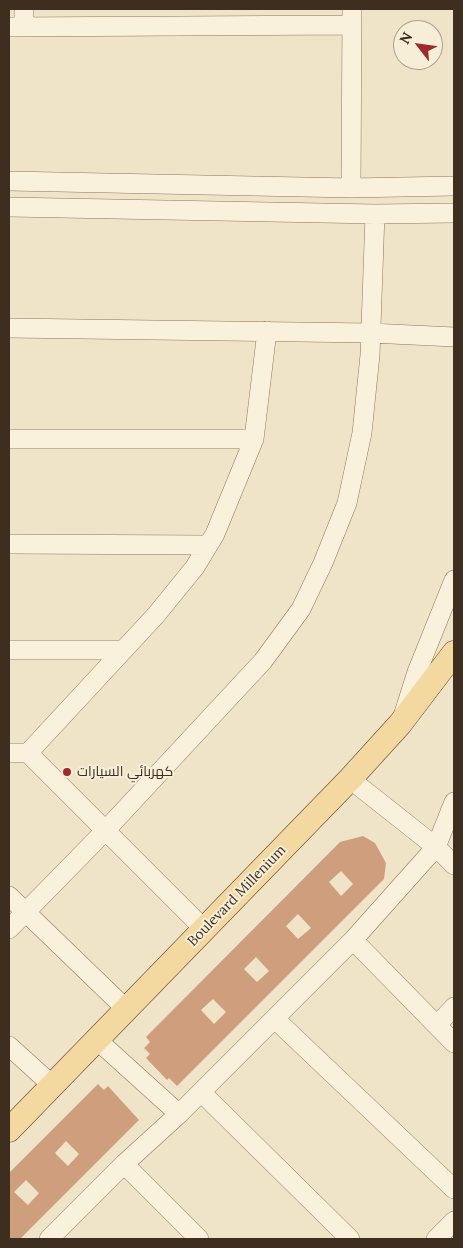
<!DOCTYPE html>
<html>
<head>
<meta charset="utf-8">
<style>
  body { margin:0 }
  #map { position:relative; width:463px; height:1248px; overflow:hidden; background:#f0e4c8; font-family:Lora,serif }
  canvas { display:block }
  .frame { position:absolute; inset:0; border:10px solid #3d2e20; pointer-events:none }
  .north { position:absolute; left:393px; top:20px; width:50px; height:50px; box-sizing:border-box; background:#f7eed8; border:1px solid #ada18e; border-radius:50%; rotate:300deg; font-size:14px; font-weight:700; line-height:20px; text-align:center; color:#3d2e20 }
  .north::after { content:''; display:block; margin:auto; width:18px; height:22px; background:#9e2a2b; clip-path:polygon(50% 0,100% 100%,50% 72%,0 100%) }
</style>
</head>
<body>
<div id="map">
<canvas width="463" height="1248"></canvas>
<div class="frame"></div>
<div class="north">N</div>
</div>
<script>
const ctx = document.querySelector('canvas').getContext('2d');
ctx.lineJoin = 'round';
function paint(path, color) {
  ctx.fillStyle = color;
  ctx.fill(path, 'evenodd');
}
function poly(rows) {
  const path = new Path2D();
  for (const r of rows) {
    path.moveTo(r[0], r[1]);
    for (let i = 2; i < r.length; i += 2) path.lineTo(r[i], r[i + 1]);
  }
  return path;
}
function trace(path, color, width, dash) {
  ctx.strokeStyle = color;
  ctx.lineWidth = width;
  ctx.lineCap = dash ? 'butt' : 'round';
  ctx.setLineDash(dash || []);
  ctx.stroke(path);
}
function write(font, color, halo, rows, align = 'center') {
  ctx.font = font + ' Lora,Cairo,serif';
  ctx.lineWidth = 4;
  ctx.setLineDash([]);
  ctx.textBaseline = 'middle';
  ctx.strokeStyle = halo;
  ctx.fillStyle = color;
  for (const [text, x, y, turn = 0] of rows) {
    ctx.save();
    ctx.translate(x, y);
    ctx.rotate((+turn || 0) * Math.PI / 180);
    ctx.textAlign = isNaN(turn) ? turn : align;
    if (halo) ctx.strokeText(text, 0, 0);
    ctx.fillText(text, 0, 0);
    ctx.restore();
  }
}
paint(poly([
  [363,836,375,843,386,863,384,879,177,1086,169,1078,167,1080,146,1058,150,1054,144,1048,150,1042,146,1037,340,842],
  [341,871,353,884,341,896,329,882],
  [298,914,311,928,298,939,286,926],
  [256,957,269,971,257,982,244,969],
  [213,999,226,1012,214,1024,201,1010],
  [98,1084,104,1090,108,1086,139,1120,20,1239,9,1239,9,1173],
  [66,1141,79,1154,68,1166,55,1153],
  [26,1180,39,1193,28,1205,14,1192]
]), '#cf9f7d');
const minor = poly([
  [9,27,352,25],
  [24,27,24,9],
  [9,181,351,188,454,186],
  [351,188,352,9],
  [9,207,375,214,454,213],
  [9,328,370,333,454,337],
  [9,439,254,439],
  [9,544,208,545],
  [9,650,123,650],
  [404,713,417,672,454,580],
  [9,753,28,753],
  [350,779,436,847,454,865],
  [9,896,125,1008],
  [9,929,104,832,263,661,301,609,323,563,347,503,362,433,370,355,375,214],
  [205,930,28,753,156,615,195,567,215,534,254,439,267,331],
  [353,940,454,1043],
  [275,1019,454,1189],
  [437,1025,454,1007],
  [96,1039,179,1114],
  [9,1046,52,1085],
  [201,1092,350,1239],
  [124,1164,199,1239],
  [49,1239,124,1164,179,1114,353,940,436,847,454,802],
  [436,1239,454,1221]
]);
const major = poly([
  [9,1130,350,779,400,724,454,653]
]);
trace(minor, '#8d765c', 20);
trace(major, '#5b4430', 25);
trace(minor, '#faf1dc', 19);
trace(major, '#f3d9a0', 24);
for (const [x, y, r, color] of [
  [67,772,5,"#9e2a2b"]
]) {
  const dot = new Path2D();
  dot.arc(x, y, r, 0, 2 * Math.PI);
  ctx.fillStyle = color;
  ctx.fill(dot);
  trace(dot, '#f7eed8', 2);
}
write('14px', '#3d2e20', '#f7eed8', [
  ["كهربائي السيارات",77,772]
], 'left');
write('14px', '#3d2e20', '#f7eed8', [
  ["Boulevard Millenium",237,896,-46]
]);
</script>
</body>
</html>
